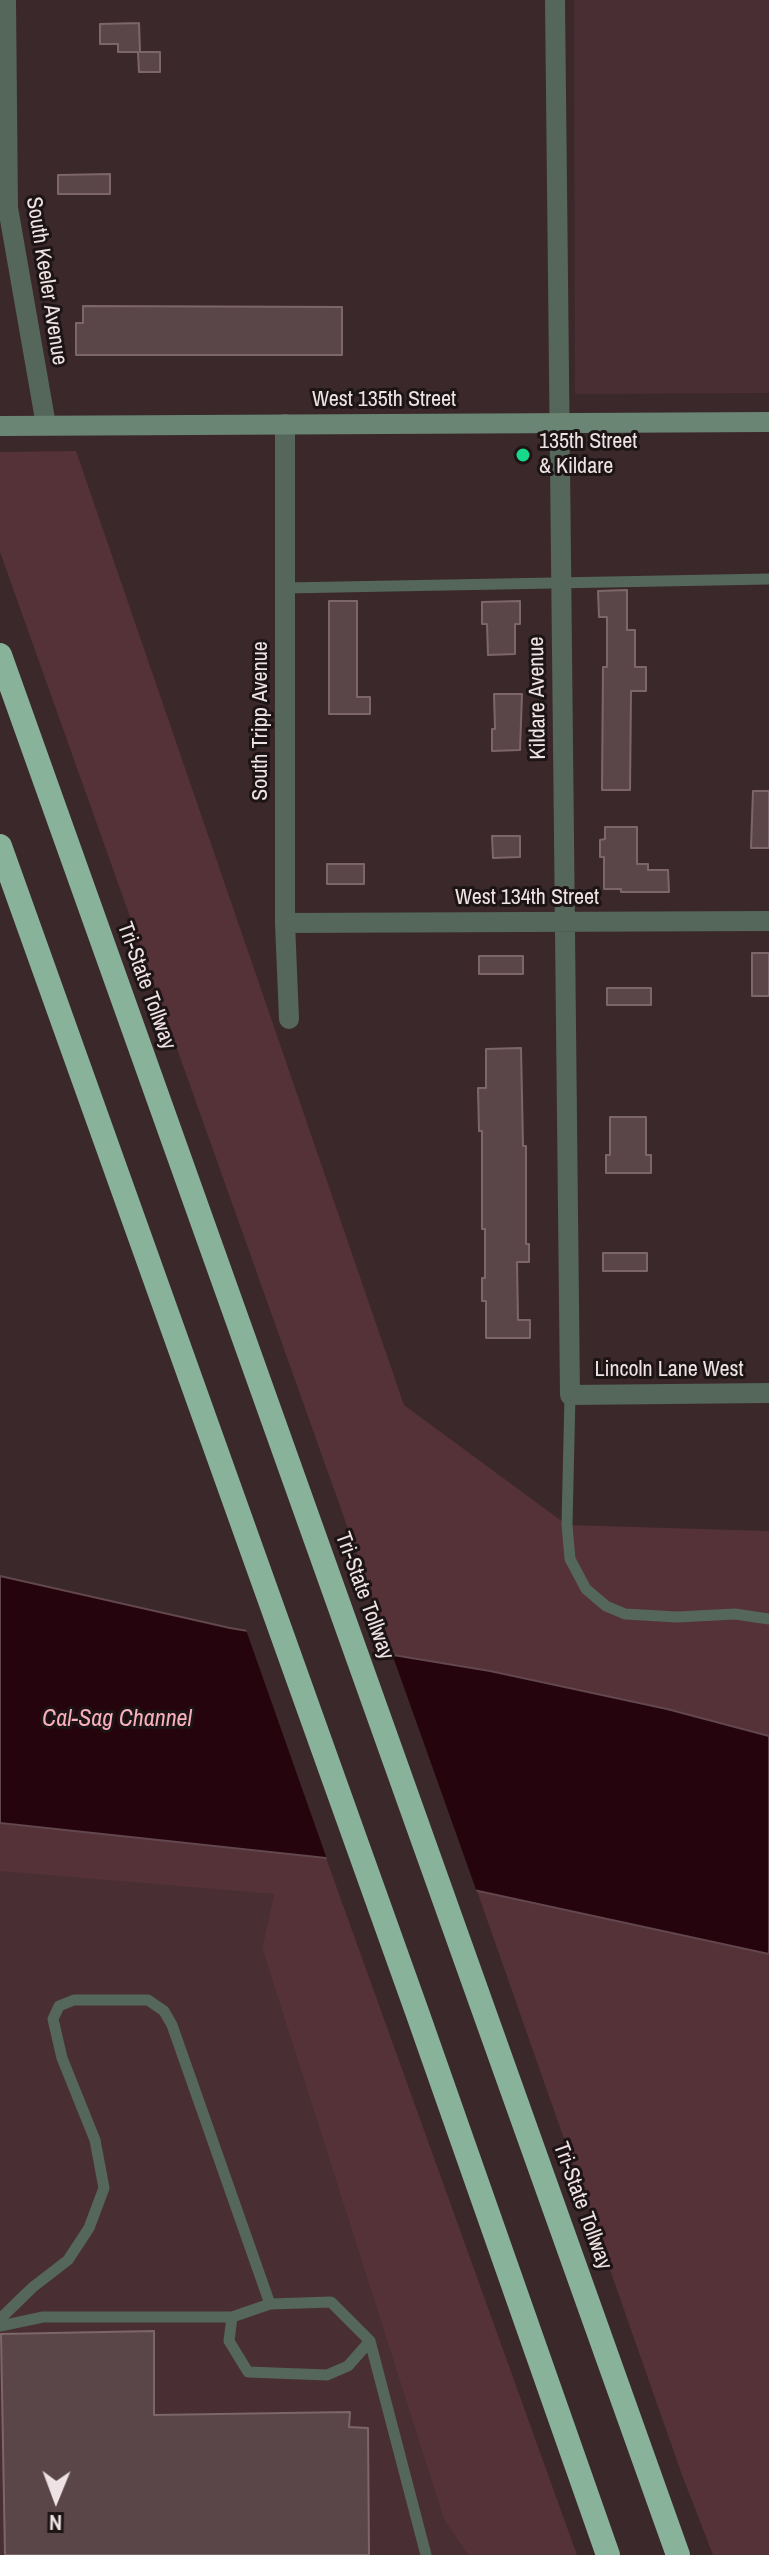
<!DOCTYPE html>
<html>
<head>
<meta charset="utf-8">
<style>
  body { margin:0 }
  #map { position:relative; width:769px; height:2555px; overflow:hidden; background:#3b282b; font-family:"Archivo Narrow",sans-serif }
  canvas { display:block }
  .north { position:absolute; left:16px; top:2459px; width:80px; height:80px; -webkit-text-stroke:6px #1c1415; paint-order:stroke; rotate:181deg; font-size:22px; font-weight:700; line-height:32px; text-align:center; color:#eee2e4 }
  .north::after { content:''; display:block; margin:auto; width:28px; height:36px; background:#eee2e4; clip-path:polygon(50% 0,100% 100%,50% 72%,0 100%) }
</style>
</head>
<body>
<div id="map">
<canvas width="769" height="2555"></canvas>
<div class="north">N</div>
</div>
<script>
const ctx = document.querySelector('canvas').getContext('2d');
ctx.lineJoin = 'round';
function paint(path, color) {
  ctx.fillStyle = color;
  ctx.fill(path, 'evenodd');
}
function poly(rows) {
  const path = new Path2D();
  for (const r of rows) {
    path.moveTo(r[0], r[1]);
    for (let i = 2; i < r.length; i += 2) path.lineTo(r[i], r[i + 1]);
  }
  return path;
}
function trace(path, color, width, dash) {
  ctx.strokeStyle = color;
  ctx.lineWidth = width;
  ctx.lineCap = dash ? 'butt' : 'round';
  ctx.setLineDash(dash || []);
  ctx.stroke(path);
}
function write(font, color, halo, rows, align = 'center') {
  ctx.font = font + ' "Archivo Narrow",sans-serif';
  ctx.lineWidth = 6;
  ctx.setLineDash([]);
  ctx.textBaseline = 'middle';
  ctx.strokeStyle = halo;
  ctx.fillStyle = color;
  for (const [text, x, y, turn = 0] of rows) {
    ctx.save();
    ctx.translate(x, y);
    ctx.rotate((+turn || 0) * Math.PI / 180);
    ctx.textAlign = isNaN(turn) ? turn : align;
    if (halo) ctx.strokeText(text, 0, 0);
    ctx.fillText(text, 0, 0);
    ctx.restore();
  }
}
paint(poly([
  [574,0,769,0,769,393,575,394],
  [0,1823,283,1853,262,1948,444,2520,468,2555,0,2555]
]), '#492f34');
paint(poly([
  [76,451,404,1405,567,1525,769,1531,769,1736,667,1709,490,1671,393,1655,0,552,0,452],
  [0,1823,326,1858,577,2555,468,2555,444,2520,262,1948,274,1894,0,1871],
  [477,1891,769,1954,769,2555,713,2555,682,2475]
]), '#553138');
const water = poly([
  [0,1576,230,1628,490,1671,667,1709,769,1736,769,1954,326,1858,0,1823,0,1576]
]);
paint(water, '#26040e');
trace(water, '#62474e', 2);
paint(poly([
  [245,1627,391,1651,478,1895,328,1862]
]), '#3b282b');
const building = poly([
  [139,23,140,52,160,52,160,72,139,72,138,52,118,52,118,44,100,44,100,24,139,23],
  [110,174,110,194,58,194,58,175,110,174],
  [83,306,342,307,342,355,76,355,76,323,83,323,83,306],
  [627,590,627,630,635,630,635,667,646,667,646,691,631,691,630,790,602,790,603,667,607,667,607,617,599,617,598,591,627,590],
  [329,601,357,601,357,697,370,697,370,714,329,714,329,601],
  [520,601,520,624,515,624,515,654,488,655,487,624,482,624,482,602,520,601],
  [494,694,522,694,520,750,492,751,492,729,495,729,494,694],
  [753,791,769,791,769,848,751,848,753,791],
  [605,827,637,827,637,864,648,864,648,870,668,870,669,892,621,892,621,889,604,889,604,857,600,857,600,840,605,839,605,827],
  [492,836,520,836,520,857,493,858,492,836],
  [327,864,364,864,364,884,327,884,327,864],
  [752,953,769,953,769,996,752,996,752,953],
  [479,956,523,956,523,974,479,974,479,956],
  [607,988,651,988,651,1005,607,1005,607,988],
  [521,1048,523,1146,526,1146,526,1244,529,1244,529,1262,517,1262,518,1320,530,1320,530,1338,486,1338,486,1301,482,1301,482,1278,485,1278,485,1229,482,1229,482,1131,479,1131,478,1088,486,1088,486,1049,521,1048],
  [610,1117,646,1117,646,1155,651,1155,651,1173,606,1173,606,1155,610,1155,610,1117],
  [603,1253,647,1253,647,1271,603,1271,603,1253],
  [154,2331,154,2415,350,2412,349,2427,368,2428,369,2555,5,2555,1,2334,154,2331]
]);
paint(building, '#5a4649');
trace(building, '#7c6669', 2);
trace(poly([
  [285,588,769,579],
  [570,1395,567,1525,570,1559,586,1589,606,1606,625,1614,677,1617,735,1614,769,1619],
  [0,2319,33,2287,68,2260,89,2228,104,2188,95,2140,62,2058,53,2019,59,2006,74,2000,148,2000,164,2011,172,2025,270,2304],
  [0,2326,43,2317,232,2317],
  [370,2341,348,2366,327,2375,248,2372,229,2341,232,2317,270,2304,331,2302,370,2341,426,2555]
]), '#55665b', 11);
trace(poly([
  [6,0,8,208,46,425],
  [555,0,570,1395,769,1393],
  [285,424,285,923,289,1019],
  [285,923,769,921]
]), '#55665b', 20);
trace(poly([
  [0,426,769,422]
]), '#6a8574', 20);
trace(poly([
  [0,655,678,2555],
  [0,846,416,2009,608,2555]
]), '#88b299', 24);
for (const [x, y, r, color] of [
  [523,455,8,"#16d989"]
]) {
  const dot = new Path2D();
  dot.arc(x, y, r, 0, 2 * Math.PI);
  ctx.fillStyle = color;
  ctx.fill(dot);
  trace(dot, '#1c1415', 3);
}
write('22px', '#eee2e4', '#1c1415', [
  ["South Keeler Avenue",46,281,81],
  ["West 135th Street",384,400],
  ["Kildare Avenue",538,698,-91],
  ["South Tripp Avenue",261,721,-90],
  ["West 134th Street",527,898],
  ["Tri-State Tollway",146,986,70],
  ["Lincoln Lane West",669,1370],
  ["Tri-State Tollway",364,1596,70],
  ["Tri-State Tollway",582,2206,70]
]);
write('22px', '#eee2e4', '#1c1415', [
  ["135th Street",539,442],
  ["& Kildare",539,467]
], 'left');
write('italic 24px', '#faafbd', '#1c1415', [
  ["Cal-Sag Channel",117,1720]
]);
</script>
</body>
</html>
